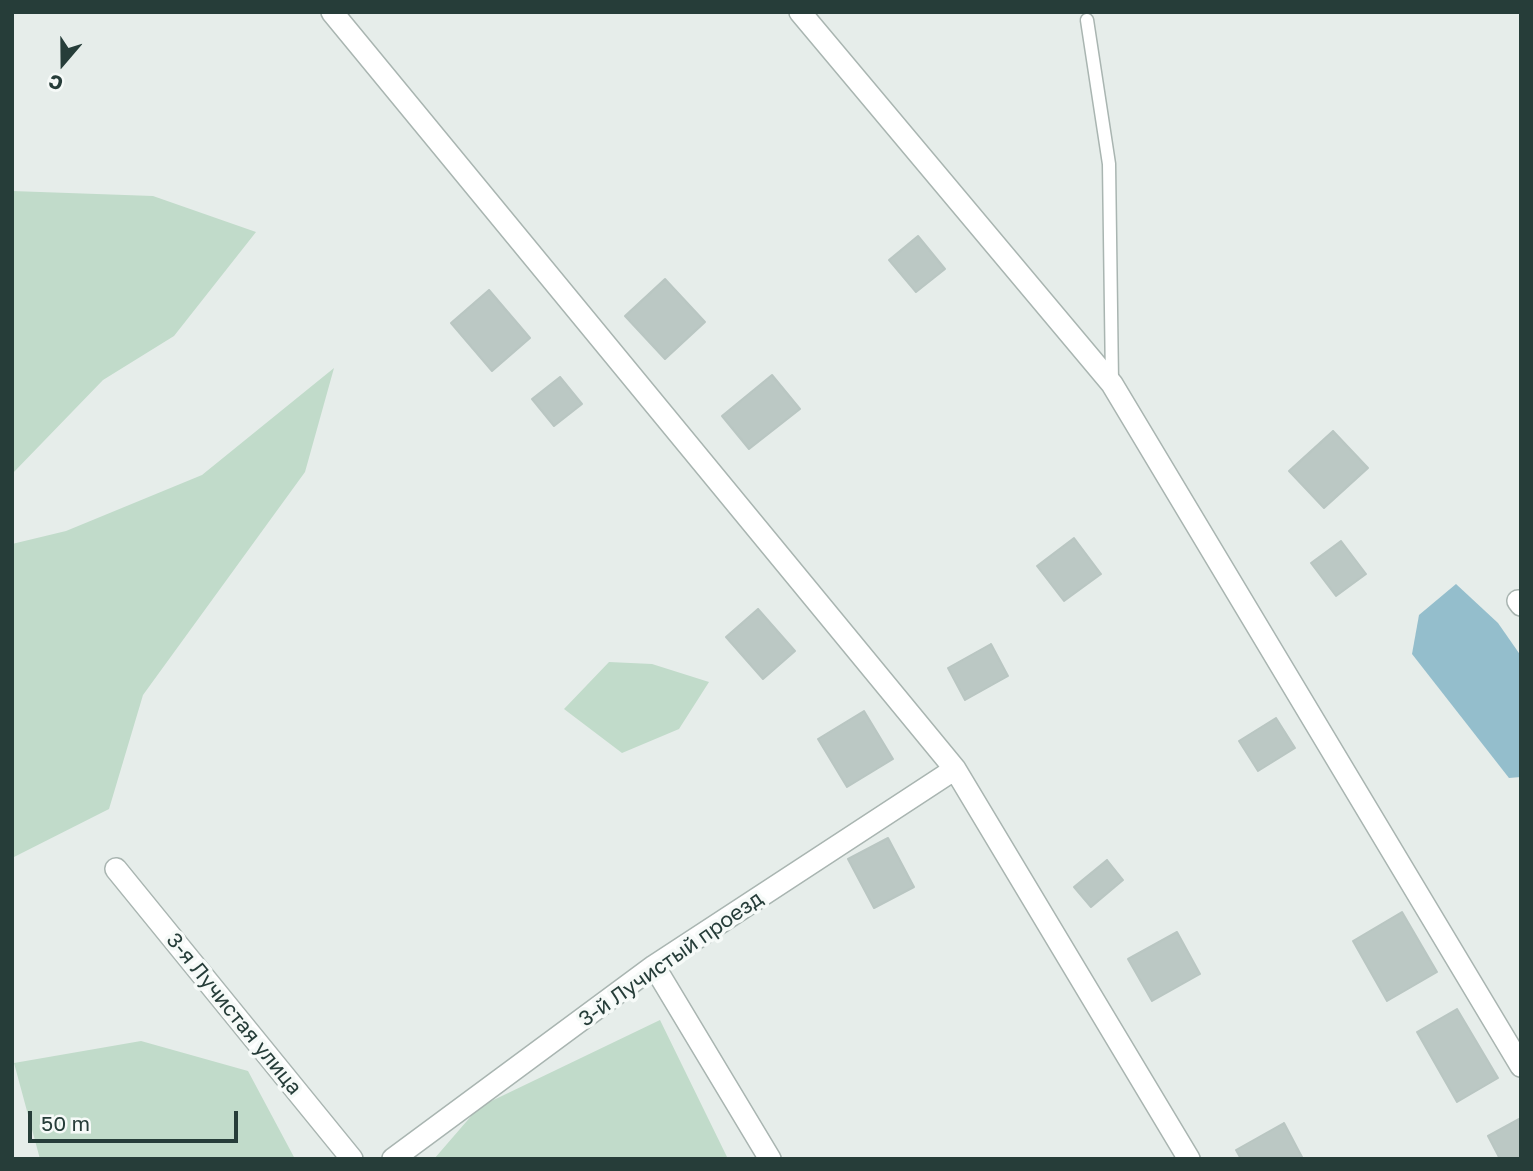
<!DOCTYPE html>
<html>
<head>
<meta charset="utf-8">
<style>
  body { margin:0 }
  #map { position:relative; width:1533px; height:1171px; overflow:hidden; background:#e6edea; font-family:"Golos Text",sans-serif }
  canvas { display:block }
  .frame { position:absolute; inset:0; border:14px solid #263d39; pointer-events:none }
  .north { position:absolute; left:28px; top:28px; width:70px; height:70px; -webkit-text-stroke:5px #f6faf8; paint-order:stroke; rotate:200deg; font-size:19px; font-weight:700; line-height:28px; text-align:center; color:#263d39 }
  .north::after { content:''; display:block; margin:auto; width:24px; height:32px; background:#263d39; clip-path:polygon(50% 0,100% 100%,50% 72%,0 100%) }
  .scale { position:absolute; left:28px; top:1111px; width:210px; height:32px; box-sizing:border-box; border:4px solid #263d39; border-top:0; padding-left:9px; font-size:21px; line-height:24px; white-space:nowrap; color:#263d39; -webkit-text-stroke:5px #f6faf8; paint-order:stroke }
</style>
</head>
<body>
<div id="map">
<canvas width="1533" height="1171"></canvas>
<div class="frame"></div>
<div class="north">С</div>
<div class="scale">50 m</div>
</div>
<script>
const ctx = document.querySelector('canvas').getContext('2d');
ctx.lineJoin = 'round';
function paint(path, color) {
  ctx.fillStyle = color;
  ctx.fill(path, 'evenodd');
}
function poly(rows) {
  const path = new Path2D();
  for (const r of rows) {
    path.moveTo(r[0], r[1]);
    for (let i = 2; i < r.length; i += 2) path.lineTo(r[i], r[i + 1]);
  }
  return path;
}
function trace(path, color, width, dash) {
  ctx.strokeStyle = color;
  ctx.lineWidth = width;
  ctx.lineCap = dash ? 'butt' : 'round';
  ctx.setLineDash(dash || []);
  ctx.stroke(path);
}
function write(font, color, halo, rows, align = 'center') {
  ctx.font = font + ' "Golos Text",sans-serif';
  ctx.lineWidth = 7;
  ctx.setLineDash([]);
  ctx.textBaseline = 'middle';
  ctx.strokeStyle = halo;
  ctx.fillStyle = color;
  for (const [text, x, y, turn = 0] of rows) {
    ctx.save();
    ctx.translate(x, y);
    ctx.rotate((+turn || 0) * Math.PI / 180);
    ctx.textAlign = isNaN(turn) ? turn : align;
    if (halo) ctx.strokeText(text, 0, 0);
    ctx.fillText(text, 0, 0);
    ctx.restore();
  }
}
paint(poly([
  [12,191,153,196,256,232,174,336,103,380,12,474],
  [334,368,305,472,143,695,109,809,12,858,12,544,66,531,202,475],
  [609,662,652,664,709,682,679,729,622,753,564,709],
  [660,1020,728,1159,434,1159,479,1107],
  [141,1041,248,1071,295,1159,40,1159,14,1063]
]), '#c1dbca');
paint(poly([
  [1456,584,1498,623,1521,656,1521,777,1509,778,1412,654,1419,615]
]), '#94becc');
const building = poly([
  [918,236,945,269,916,292,889,260,918,236],
  [665,279,705,322,665,359,625,316,665,279],
  [489,290,530,338,492,371,451,323,489,290],
  [772,375,800,409,749,449,722,416,772,375],
  [560,377,582,404,554,426,532,399,560,377],
  [1333,431,1368,468,1324,508,1289,471,1333,431],
  [1074,538,1101,574,1064,601,1037,566,1074,538],
  [1341,541,1366,574,1336,596,1311,563,1341,541],
  [758,609,795,651,763,679,726,637,758,609],
  [991,644,1008,676,965,700,948,668,991,644],
  [864,711,893,759,847,787,818,739,864,711],
  [1276,718,1295,748,1258,771,1239,741,1276,718],
  [888,838,914,887,874,908,848,859,888,838],
  [1107,860,1123,880,1091,907,1074,887,1107,860],
  [1402,912,1437,972,1387,1001,1353,941,1402,912],
  [1177,932,1200,974,1152,1001,1128,959,1177,932],
  [1457,1009,1498,1078,1457,1102,1417,1032,1457,1009],
  [1521,1118,1521,1159,1500,1159,1488,1136,1521,1118],
  [1284,1123,1303,1159,1241,1159,1236,1150,1284,1123]
]);
paint(building, '#bbc8c4');
trace(building, '#b9c6c2', 2);
const lane = poly([
  [1087,20,1109,164,1112,382]
]);
const street = poly([
  [332,12,955,769,1189,1159],
  [800,12,1112,384,1521,1066],
  [1518,601,1521,605],
  [116,869,352,1159],
  [654,966,770,1159],
  [393,1159,654,966,955,769]
]);
trace(lane, '#a9b5b1', 15);
trace(street, '#a9b5b1', 24);
trace(lane, '#fff', 12);
trace(street, '#fff', 21);
write('21px', '#263d39', '#f6faf8', [
  ["3-й Лучистый проезд",671,959,-35],
  ["3-я Лучистая улица",234,1014,51]
]);
</script>
</body>
</html>
